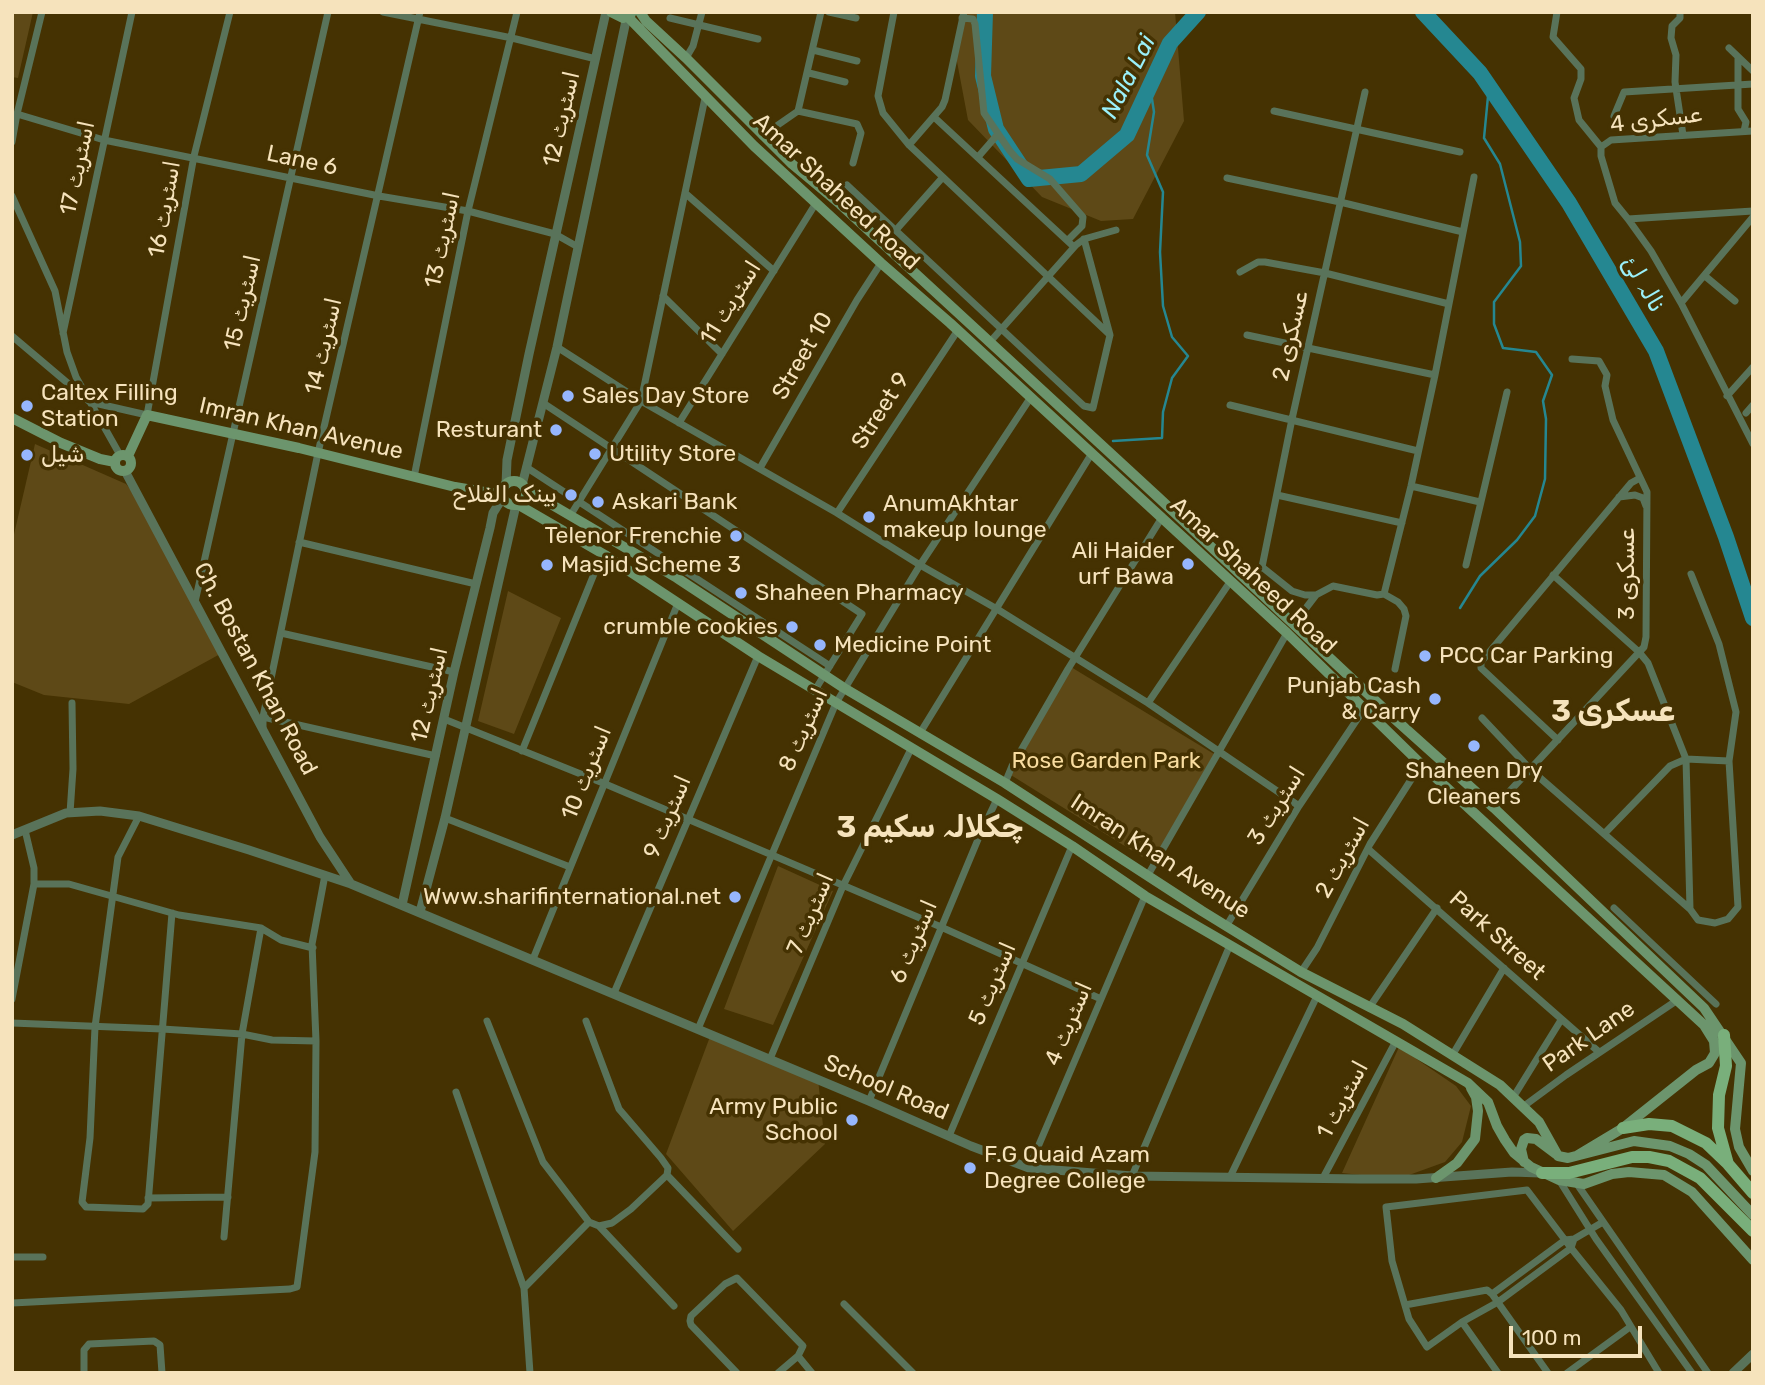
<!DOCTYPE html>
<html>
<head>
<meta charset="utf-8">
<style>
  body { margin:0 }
  #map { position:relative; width:1765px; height:1385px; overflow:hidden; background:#453202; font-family:Rubik,sans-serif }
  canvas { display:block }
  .frame { position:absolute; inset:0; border:14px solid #f6e3bc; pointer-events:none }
  .scale { position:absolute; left:1509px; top:1326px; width:133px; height:32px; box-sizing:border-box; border:4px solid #f6e3bc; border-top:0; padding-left:9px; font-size:21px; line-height:24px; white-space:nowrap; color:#f6e3bc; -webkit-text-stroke:5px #453202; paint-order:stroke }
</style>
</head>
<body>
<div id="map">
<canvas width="1765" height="1385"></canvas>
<div class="frame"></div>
<div class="scale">100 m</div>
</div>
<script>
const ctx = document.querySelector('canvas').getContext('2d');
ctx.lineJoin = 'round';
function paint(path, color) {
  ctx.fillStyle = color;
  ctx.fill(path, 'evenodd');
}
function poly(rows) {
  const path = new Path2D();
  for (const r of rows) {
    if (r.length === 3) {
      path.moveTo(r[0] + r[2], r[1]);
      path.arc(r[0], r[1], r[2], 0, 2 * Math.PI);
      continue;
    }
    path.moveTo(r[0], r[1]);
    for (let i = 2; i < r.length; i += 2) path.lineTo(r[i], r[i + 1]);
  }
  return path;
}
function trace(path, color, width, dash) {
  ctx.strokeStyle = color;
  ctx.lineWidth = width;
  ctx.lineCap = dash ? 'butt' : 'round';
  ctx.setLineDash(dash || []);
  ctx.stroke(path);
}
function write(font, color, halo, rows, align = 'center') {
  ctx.font = font + ' Rubik,"Noto Naskh Arabic",sans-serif';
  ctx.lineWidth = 7;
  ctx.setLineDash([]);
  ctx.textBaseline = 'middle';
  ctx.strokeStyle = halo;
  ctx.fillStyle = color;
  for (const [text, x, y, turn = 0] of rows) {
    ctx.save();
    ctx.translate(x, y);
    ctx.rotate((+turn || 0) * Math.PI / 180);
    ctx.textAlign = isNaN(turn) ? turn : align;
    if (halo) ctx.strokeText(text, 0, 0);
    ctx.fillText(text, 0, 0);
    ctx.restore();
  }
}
paint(poly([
  [12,12,33,12,18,78,12,77],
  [962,12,1175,12,1184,121,1133,219,1101,221,1042,197,968,120,955,51],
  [35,444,126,484,143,505,222,653,129,704,44,695,12,682,12,543],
  [508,591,561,618,514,734,478,721],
  [1071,667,1214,754,1152,863,1006,772],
  [778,866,833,891,773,1025,724,1009],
  [711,1034,818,1079,825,1144,733,1231,666,1154],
  [1399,1047,1456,1086,1471,1106,1462,1142,1445,1162,1398,1179,1342,1173]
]), '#5e4917');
trace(poly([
  [1113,441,1162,438,1163,412,1172,378,1188,356,1172,337,1163,306,1160,252,1163,192,1147,155,1154,112,1150,86],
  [1460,608,1480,576,1517,540,1535,516,1545,479,1546,419,1543,401,1552,375,1536,352,1503,348,1494,324,1494,302,1521,266,1520,242,1500,164,1484,138,1489,86]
]), '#258791', 2.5);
trace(poly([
  [985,12,983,76,996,129,1029,179,1081,174,1127,135,1170,43,1198,12],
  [1423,12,1480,73,1569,203,1656,351,1726,537,1753,618]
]), '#258791', 16);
trace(poly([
  [383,12,512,38,596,59],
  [829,12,856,18],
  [1557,12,1553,37,1581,69,1581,79,1574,98,1579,120,1601,147],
  [1680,12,1680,18,1672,26,1671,38,1676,55,1675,82,1683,135],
  [670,18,758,39],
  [962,18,973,19,975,24,984,113,1010,151,1017,159,1050,179,1083,217,1082,226,1068,240],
  [1729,48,1753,71],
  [813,50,857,61],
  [1738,57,1738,109,1746,122,1744,131],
  [686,58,693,46,702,12],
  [809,73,845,82],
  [798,111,857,124,861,133,853,163],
  [1274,111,1460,152],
  [17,114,104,140,379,196,468,211,555,234,578,247],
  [1614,116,1624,92,1753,84],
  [934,117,1074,247],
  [1753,131,1611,140,1601,147,1601,156,1615,203,1628,219,1753,211],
  [762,136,798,111,821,12],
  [12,142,17,114,42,12],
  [909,145,942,107,945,100,964,12],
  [978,157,998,134],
  [1227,178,1340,202,1463,232],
  [847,185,1084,406,1093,408,1110,335,909,145,883,113,878,96,894,12],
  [685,193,774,271],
  [12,196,55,291,67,352,76,377,120,455],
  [1753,217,1681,303,1753,444],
  [1628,219,1651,251,1681,303],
  [896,230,943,177],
  [1084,239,1110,335],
  [1240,272,1258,262,1265,262,1325,273,1449,304],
  [1705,276,1735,301],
  [663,296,722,354],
  [63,333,132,12],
  [1247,335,1435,375],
  [12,336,90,402,147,415,194,156,230,12],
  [989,343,1076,245,1084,239,1116,230],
  [557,347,641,401,837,513,920,565,997,609,1148,703,1299,806],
  [1727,396,1753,367],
  [543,403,862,614,815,690],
  [1230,405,1418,451],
  [1746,413,1753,405],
  [679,423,816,203],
  [526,467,830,666],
  [760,468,857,300,881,263],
  [414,477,468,211,517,12],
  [1411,486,1480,502],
  [1277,495,1402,523],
  [1619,497,1635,495,1643,498,1646,506],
  [837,513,958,330],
  [570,516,641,401,705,98],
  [299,542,476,584],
  [1466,565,1507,392],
  [1262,567,1292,591,1305,595,1316,595,1333,586,1377,595,1384,594,1398,602,1404,609,1406,616,1395,669],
  [1553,575,1639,652,1648,663,1686,759,1690,909],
  [1245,580,1262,567,1292,419,1365,92],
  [1384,594,1411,486,1435,375,1474,177],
  [195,602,328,12],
  [1293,625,1316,595],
  [281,633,454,672],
  [1148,703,1230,582],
  [263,717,436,756],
  [1482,718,1531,770,1690,909,1698,920,1715,923,1728,919,1738,907,1729,761,1736,712,1719,644,1691,574],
  [444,719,603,783,941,927,1101,999],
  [263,730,263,717,318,453,420,12],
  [920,733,1092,453],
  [1558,740,1481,668,1481,662,1631,483,1640,478],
  [522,751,594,574,605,555],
  [1005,783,1012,766,1068,669,1161,519],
  [1494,808,1644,647,1646,637,1647,492,1613,420,1605,386,1607,375,1599,361,1572,359],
  [70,813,73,769,72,703],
  [139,816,118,857,95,1027,90,1138,82,1202,86,1207,143,1209,148,1204,172,913],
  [445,818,570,867],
  [1604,834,1670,766,1686,759,1729,761],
  [1368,849,1599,1052],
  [1148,875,1287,633],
  [34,884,69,884,179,915,261,928,281,940,313,948],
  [1614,908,1716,1004],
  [1227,925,1299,806,1364,709],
  [533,959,678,603],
  [1301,972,1317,948,1370,844,1421,764],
  [614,993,758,656],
  [12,999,34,884,34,868,25,830],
  [1369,1008,1437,908],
  [487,1021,543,1162,589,1222,599,1226,612,1223,631,1209,667,1175],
  [586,1021,619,1109,661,1158,668,1168,667,1175,738,1249],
  [12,1023,162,1029,242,1034,272,1040,316,1041],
  [698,1029,836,703,920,565,1031,397],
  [1453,1054,1504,968],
  [770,1059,843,886,911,749],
  [456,1092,524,1288,530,1373],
  [1514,1096,1561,1020],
  [869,1101,979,837,997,799],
  [1524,1106,1566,1075,1676,1001],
  [949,1136,1072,846],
  [1029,1168,1145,896],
  [1132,1176,1230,945],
  [1230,1177,1317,996],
  [1323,1178,1396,1041],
  [1559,1180,1596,1239,1692,1373],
  [1577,1184,1708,1373],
  [148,1198,228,1197],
  [599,1226,674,1306],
  [224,1237,242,1034,261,928],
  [1574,1239,1571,1248,1498,1302,1462,1322,1427,1347,1409,1319,1392,1261,1386,1207,1527,1190,1565,1240,1571,1248,1621,1310,1659,1373],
  [12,1257,43,1257],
  [524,1288,589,1222],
  [1492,1294,1565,1240,1574,1239,1603,1222],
  [12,1303,290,1289,297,1287,315,1152,316,1041,312,944,325,875],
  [844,1304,913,1373],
  [1405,1305,1487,1290,1492,1294,1548,1373],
  [1462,1322,1498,1373],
  [798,1356,812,1373],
  [84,1373,84,1350,89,1344,154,1341,160,1345,162,1373],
  [737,1373,691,1325,690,1321,691,1316,725,1284,737,1278,803,1346,798,1356,778,1373],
  [1567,1373,1630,1327]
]), '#59735a', 7);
trace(poly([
  [125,471,320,837,351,884],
  [506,485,507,460,529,354,606,12],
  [522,485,557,347,627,16],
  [12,835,66,813,100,811,139,816,249,850,351,884,869,1101,971,1146,1029,1168,1132,1176,1361,1179,1416,1179,1512,1172,1540,1173],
  [402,905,454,672,490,528,493,513,503,497],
  [420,912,445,818,516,505],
  [1733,1373,1753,1354]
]), '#59735a', 9);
trace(poly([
  [611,12,623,18,631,14],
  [640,12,646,21,686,58,792,164,840,204,1160,499,1397,721,1494,808,1704,1008,1741,1063,1735,1129,1739,1147,1753,1171],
  [627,16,754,146,881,263,950,323,1287,633,1421,764,1704,1025,1714,1041,1715,1053,1709,1063,1696,1070,1623,1128,1578,1155],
  [12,418,61,443,100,459,115,462],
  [123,463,8],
  [128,456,147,415,299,448,455,487,490,493,502,493],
  [514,493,12],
  [525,489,677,578,844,688,1005,783,1202,911,1301,972,1403,1024,1500,1085,1539,1122,1558,1156,1568,1158,1634,1141,1670,1146,1689,1154,1706,1165,1753,1215],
  [517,504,605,555,758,656,997,799,1072,846,1145,896,1468,1083,1488,1102,1497,1126,1505,1140,1514,1153,1531,1167,1559,1180,1584,1184,1612,1174,1629,1172,1664,1175,1692,1192,1753,1260],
  [1524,1162,1521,1149,1524,1140,1527,1138,1536,1139,1556,1154],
  [1436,1178,1457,1163,1475,1139,1478,1111,1476,1097,1471,1088]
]), '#6c956d', 10);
trace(poly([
  [1724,1035,1726,1066,1719,1095,1718,1128,1728,1164,1753,1193],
  [1623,1128,1649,1124,1672,1126,1706,1143,1728,1164],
  [1542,1173,1569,1173,1632,1157,1649,1157,1669,1161,1700,1178,1753,1231]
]), '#79af7b', 12);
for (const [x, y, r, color] of [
  [568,396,7,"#96b6fd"],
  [27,406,7,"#96b6fd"],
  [556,430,7,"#96b6fd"],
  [595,454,7,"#96b6fd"],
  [27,455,7,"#96b6fd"],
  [571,495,7,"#96b6fd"],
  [598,502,7,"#96b6fd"],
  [869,517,7,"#96b6fd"],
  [736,536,7,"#96b6fd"],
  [1188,564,7,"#96b6fd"],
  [547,565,7,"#96b6fd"],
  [741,593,7,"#96b6fd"],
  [792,627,7,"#96b6fd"],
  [820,645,7,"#96b6fd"],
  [1425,656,7,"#96b6fd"],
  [1435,699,7,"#96b6fd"],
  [1474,746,7,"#96b6fd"],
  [735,897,7,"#96b6fd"],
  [852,1120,7,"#96b6fd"],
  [970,1168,7,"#96b6fd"]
]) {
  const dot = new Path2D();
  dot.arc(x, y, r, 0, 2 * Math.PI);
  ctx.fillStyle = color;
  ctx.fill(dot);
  trace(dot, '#453202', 2.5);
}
write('23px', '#f6e3bc', '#453202', [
  ["اسٹریٹ 12",562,119,-77],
  ["عسکری 4",1656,120,-7],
  ["Lane 6",302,161,12],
  ["اسٹریٹ 17",78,168,-78],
  ["Amar Shaheed Road",836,192,43],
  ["اسٹریٹ 16",165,209,-80],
  ["اسٹریٹ 13",443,240,-78],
  ["اسٹریٹ 15",243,303,-77],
  ["اسٹریٹ 11",731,303,-58],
  ["عسکری 2",1291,336,-77],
  ["اسٹریٹ 14",324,346,-77],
  ["Street 10",803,356,-60],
  ["Street 9",881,411,-57],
  ["Imran Khan Avenue",301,429,13],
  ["عسکری 3",1627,574,-90],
  ["Amar Shaheed Road",1253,576,43],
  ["Ch. Bostan Khan Road",255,669,62],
  ["اسٹریٹ 12",430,695,-77],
  ["اسٹریٹ 8",804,730,-66],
  ["اسٹریٹ 10",587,773,-68],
  ["اسٹریٹ 3",1277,806,-58],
  ["اسٹریٹ 9",668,817,-67],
  ["Imran Khan Avenue",1160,857,33],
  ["اسٹریٹ 2",1343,858,-61],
  ["اسٹریٹ 7",811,914,-67],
  ["Park Street",1497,936,42],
  ["اسٹریٹ 6",914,942,-67],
  ["اسٹریٹ 5",993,984,-67],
  ["اسٹریٹ 4",1069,1024,-67],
  ["Park Lane",1589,1037,-35],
  ["School Road",886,1088,23],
  ["اسٹریٹ 1",1343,1100,-62]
]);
write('23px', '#f6e3bc', '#453202', [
  ["Caltex Filling",41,393],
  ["Station",41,419],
  ["Sales Day Store",582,396],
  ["Resturant",542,430,"right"],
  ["Utility Store",609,454],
  ["شیل",41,455],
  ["بینک الفلاح",557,495,"right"],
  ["Askari Bank",612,502],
  ["AnumAkhtar",883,504],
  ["makeup lounge",883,530],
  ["Telenor Frenchie",722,536,"right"],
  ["Ali Haider",1174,551,"right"],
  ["urf Bawa",1174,577,"right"],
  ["Masjid Scheme 3",561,565],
  ["Shaheen Pharmacy",755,593],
  ["crumble cookies",778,627,"right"],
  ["Medicine Point",834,645],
  ["PCC Car Parking",1439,656],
  ["Punjab Cash",1421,686,"right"],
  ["& Carry",1421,712,"right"],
  ["Shaheen Dry",1474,771,"center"],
  ["Cleaners",1474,797,"center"],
  ["Www.sharifinternational.net",721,897,"right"],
  ["Army Public",838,1107,"right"],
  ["School",838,1133,"right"],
  ["F.G Quaid Azam",984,1155],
  ["Degree College",984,1181]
], 'left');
write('23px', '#f8dc9f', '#453202', [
  ["Rose Garden Park",1106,761]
]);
write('italic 24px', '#9af0fa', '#453202', [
  ["Nala Lai",1129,77,-63],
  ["نالہ لئ",1643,284,60]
]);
write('bold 30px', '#f6e3bc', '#453202', [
  ["عسکری 3",1613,712],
  ["چکلالہ سکیم 3",930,828]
]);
</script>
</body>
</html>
